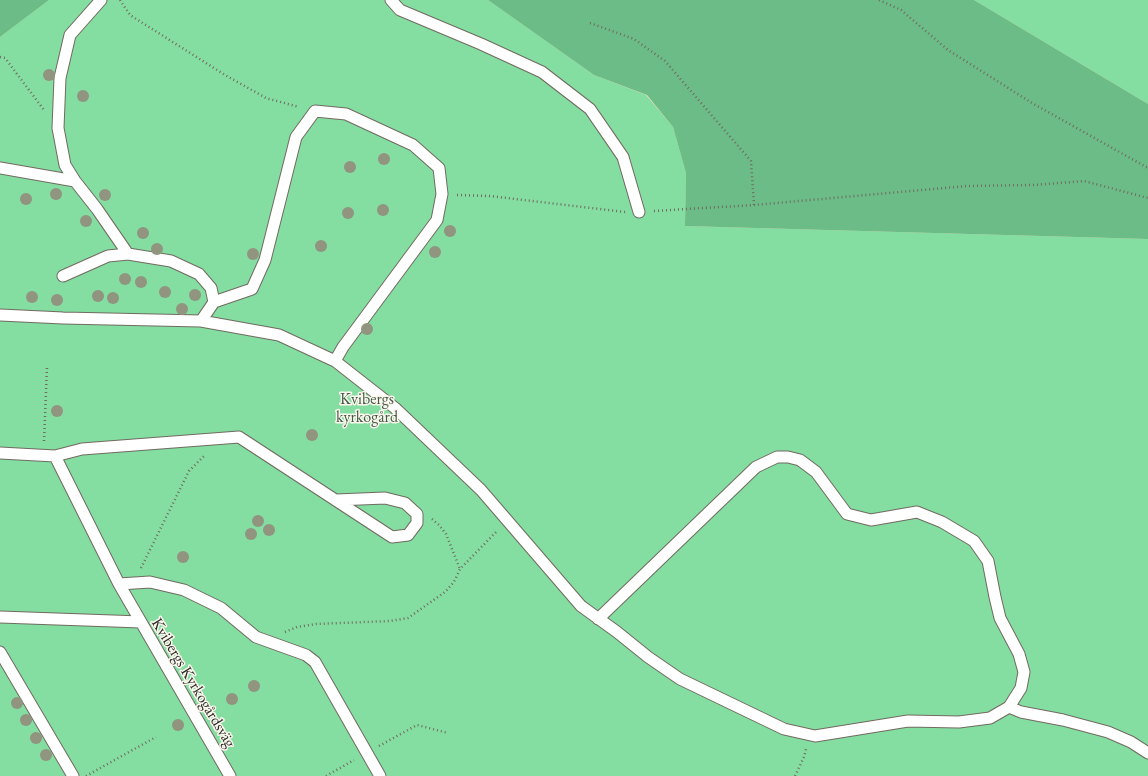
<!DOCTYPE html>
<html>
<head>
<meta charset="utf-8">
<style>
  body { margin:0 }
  canvas { display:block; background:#f3dec2 }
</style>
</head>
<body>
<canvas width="1148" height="776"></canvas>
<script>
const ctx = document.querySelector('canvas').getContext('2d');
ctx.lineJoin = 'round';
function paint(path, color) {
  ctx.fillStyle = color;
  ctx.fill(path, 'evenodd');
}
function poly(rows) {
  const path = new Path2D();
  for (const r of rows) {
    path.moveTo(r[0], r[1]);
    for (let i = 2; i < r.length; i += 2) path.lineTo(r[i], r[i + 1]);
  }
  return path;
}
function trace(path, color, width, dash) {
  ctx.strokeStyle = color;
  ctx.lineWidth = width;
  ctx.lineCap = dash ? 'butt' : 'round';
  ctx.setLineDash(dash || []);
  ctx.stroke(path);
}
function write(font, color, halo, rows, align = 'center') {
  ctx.font = font + ' "EB Garamond",serif';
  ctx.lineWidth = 3;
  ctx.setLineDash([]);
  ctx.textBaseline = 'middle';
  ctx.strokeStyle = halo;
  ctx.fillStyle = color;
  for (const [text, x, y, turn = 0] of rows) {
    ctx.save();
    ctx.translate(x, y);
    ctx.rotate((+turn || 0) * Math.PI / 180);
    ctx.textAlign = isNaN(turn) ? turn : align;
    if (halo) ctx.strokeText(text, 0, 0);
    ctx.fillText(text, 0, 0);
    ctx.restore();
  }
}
paint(poly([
  [49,0,488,0,594,75,646,95,673,127,686,173,685,226,1148,239,1148,776,0,776,0,37],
  [974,0,1148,0,1148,104]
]), '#84dda1');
paint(poly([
  [0,0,49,0,0,37],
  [488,0,974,0,1148,104,1148,239,685,226,686,173,673,127,647,95,594,75]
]), '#6bbc87');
const service = poly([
  [101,0,70,35,60,78,58,128,65,165,75,181,97,209,128,254,171,261,199,274,211,288,214,302],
  [391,0,400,10,481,44,542,72,590,109,623,157,639,212],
  [0,168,75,181],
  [63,276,108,256,128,254],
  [0,315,63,318,201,321],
  [335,361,343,347,437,220,442,194,439,168,413,145,346,114,315,111,296,137,265,260,252,289,214,302,201,321,279,335,335,361,395,408,481,490,581,606,617,632,648,657,680,679,784,729,815,736,908,721,959,722,990,718,1009,707,1021,688,1024,672,1019,654,1000,618,995,597,988,561,974,541,942,522,917,512,871,520,847,514,816,472,800,460,788,457,777,457,756,467,598,619],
  [0,453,55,456,119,584,230,776],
  [55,456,82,449,239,437,392,537,408,535,417,523,417,514,405,503,385,498,336,500],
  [119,584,150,582,184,590,221,608,256,637,306,655,315,662,380,776],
  [0,617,141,622],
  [0,652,73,776],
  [1009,707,1021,712,1063,720,1108,732,1131,742,1148,753]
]);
trace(service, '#716a60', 13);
trace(poly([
  [120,0,130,15,225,75,266,98,299,107],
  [879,0,901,10,948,50,1032,103,1148,168],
  [590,23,634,39,665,61,751,161,754,205],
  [0,57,5,58,44,110],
  [457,195,490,196,625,212],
  [654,211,754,205,967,186,1034,185,1084,181,1148,198],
  [44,441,47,367],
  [432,519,439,525,446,534,460,569],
  [141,568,189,471,205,455],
  [285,632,297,627,316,624,390,621,408,618,445,592,454,582,460,569,497,531],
  [379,746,417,725,448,733],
  [86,776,156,737],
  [326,776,354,760],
  [795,776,804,757,806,749]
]), '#716a60', 2.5, [1, 3]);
trace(service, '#fff', 11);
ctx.fillStyle = '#91947f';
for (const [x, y] of [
  [49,75],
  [83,96],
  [384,159],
  [350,167],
  [56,194],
  [105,195],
  [26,199],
  [383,210],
  [348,213],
  [86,221],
  [450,231],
  [143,233],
  [321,246],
  [157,249],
  [435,252],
  [253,254],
  [125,279],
  [141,282],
  [165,292],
  [195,295],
  [98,296],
  [32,297],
  [113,298],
  [57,300],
  [182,309],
  [367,329],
  [57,411],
  [312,435],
  [258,521],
  [269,530],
  [251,534],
  [183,557],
  [254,686],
  [232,699],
  [17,703],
  [26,720],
  [178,725],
  [36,738],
  [46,755]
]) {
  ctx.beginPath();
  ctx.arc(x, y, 6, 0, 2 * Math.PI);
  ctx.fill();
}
write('16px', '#415848', '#fbf7ec', [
  ["Kvibergs",367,400],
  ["kyrkogård",367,418]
]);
write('16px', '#2b2b2b', '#fbf7ec', [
  ["Kvibergs Kyrkogårdsväg",193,683,59]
]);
</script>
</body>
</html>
